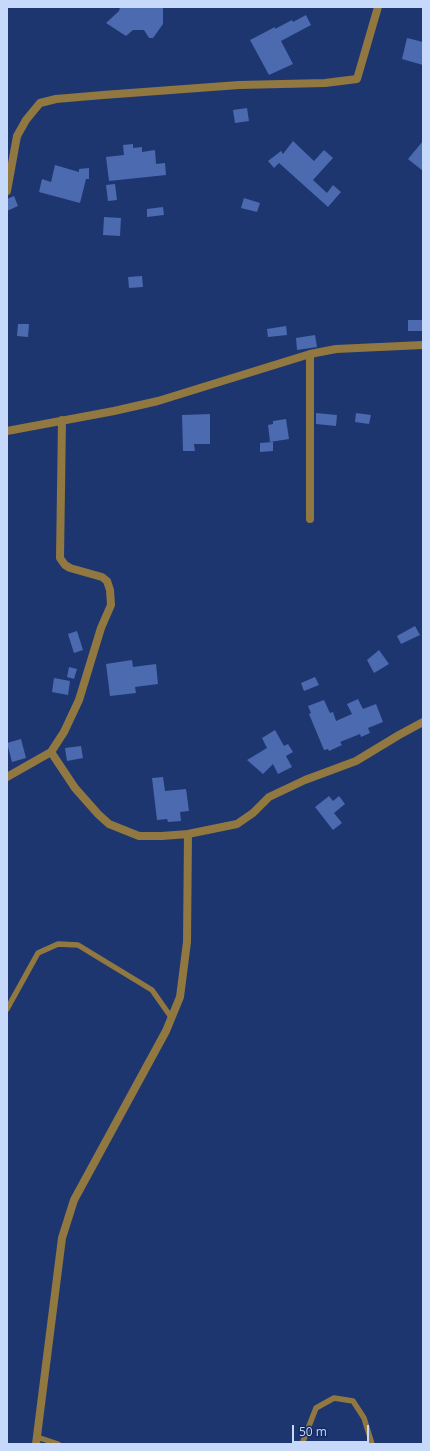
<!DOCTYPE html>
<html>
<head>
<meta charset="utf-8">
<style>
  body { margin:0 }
  #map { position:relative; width:430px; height:1451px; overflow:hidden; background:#1e366f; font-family:"Open Sans",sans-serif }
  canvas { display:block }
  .frame { position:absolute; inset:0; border:8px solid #c7d9fb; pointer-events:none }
  .scale { position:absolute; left:292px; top:1425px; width:77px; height:18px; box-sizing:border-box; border:2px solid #c7d9fb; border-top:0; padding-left:5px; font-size:12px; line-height:14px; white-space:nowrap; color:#c7d9fb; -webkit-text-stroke:3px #142b63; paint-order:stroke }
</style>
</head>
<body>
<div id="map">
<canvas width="430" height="1451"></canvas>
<div class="frame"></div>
<div class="scale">50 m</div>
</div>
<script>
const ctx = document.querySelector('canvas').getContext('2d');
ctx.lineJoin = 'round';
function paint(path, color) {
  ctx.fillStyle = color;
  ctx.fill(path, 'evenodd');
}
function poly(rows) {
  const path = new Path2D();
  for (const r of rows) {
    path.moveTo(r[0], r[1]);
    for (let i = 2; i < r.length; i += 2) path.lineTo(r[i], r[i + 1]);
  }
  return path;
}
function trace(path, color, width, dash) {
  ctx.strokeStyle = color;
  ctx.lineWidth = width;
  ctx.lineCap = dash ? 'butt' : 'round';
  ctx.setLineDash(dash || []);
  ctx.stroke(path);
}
paint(poly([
  [120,7,163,7,163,24,153,38,149,38,144,30,133,30,126,36,106,23,119,11],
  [306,15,311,25,281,41,293,64,269,75,250,40,275,27,275,29,292,20,293,22],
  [407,38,423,42,423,65,402,59],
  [247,108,249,121,235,123,233,110],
  [293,141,314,161,324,150,333,158,313,180,327,193,333,185,341,192,328,207,279,163,274,168,268,161,281,151,283,154],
  [423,141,423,171,408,159],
  [133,144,133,148,142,147,142,152,155,150,156,164,165,163,166,175,109,181,106,157,124,155,123,145],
  [55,165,79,172,79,169,89,168,89,179,86,179,80,203,39,192,42,179,51,182],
  [115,184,117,200,108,201,106,185],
  [14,196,18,206,7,211,7,199],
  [244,198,260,203,257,212,241,208],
  [163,207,164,215,147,217,147,209],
  [104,217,121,218,120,236,103,235],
  [142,276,143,287,129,288,128,277],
  [408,320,423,320,423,331,408,331],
  [18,324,29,324,28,337,17,336],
  [286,326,287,335,268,337,267,329],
  [315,335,317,347,297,350,296,338],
  [316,413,337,415,336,426,316,424],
  [356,413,371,415,369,424,355,422],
  [210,414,210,444,194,444,195,451,183,451,182,415],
  [286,419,289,439,270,442,268,425,273,424,273,421],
  [273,442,273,451,260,452,260,443],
  [415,626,420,635,401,644,397,636],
  [77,631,83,650,74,653,68,634],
  [379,650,389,664,374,673,367,660],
  [132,660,133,667,156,664,158,684,135,687,136,693,110,696,106,664],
  [69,667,77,669,74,679,67,677],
  [315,677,319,685,304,691,301,683],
  [54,678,70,681,68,695,52,692],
  [358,699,363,709,376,704,383,722,368,728,370,733,361,737,360,734,340,742,342,745,329,751,328,749,324,750,309,714,311,713,308,706,324,700,330,713,333,712,336,721,352,714,347,704],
  [275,730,284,746,288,744,293,752,286,756,292,767,278,774,273,764,263,774,247,760,267,748,262,738],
  [21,739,26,758,12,762,7,743],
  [81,746,83,758,67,761,65,748],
  [163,777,165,791,186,789,189,811,180,812,181,821,168,822,167,819,157,820,152,778],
  [329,796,333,801,339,796,345,804,334,813,342,823,333,830,315,807]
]), '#4b6ab0');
trace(poly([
  [7,1009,38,953,58,944,78,945,152,990,171,1017],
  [37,1437,58,1444],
  [302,1444,316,1408,334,1398,353,1401,364,1418,372,1444]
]), '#917841', 5.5);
trace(poly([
  [7,191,17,136,26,120,40,103,56,99,103,95,239,85,325,83,357,79,378,7],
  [310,354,310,519],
  [7,431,114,411,158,401,310,354,336,349,423,345],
  [51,752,75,788,98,814,109,824,139,836,162,836,188,834,237,824,253,813,269,797,305,780,356,761,399,735,423,722],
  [7,777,51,752,64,732,79,700,101,628,111,605,110,590,107,581,102,577,70,568,65,565,60,558,62,420],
  [36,1444,62,1238,74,1200,166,1031,180,997,187,942,188,834]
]), '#917841', 8);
</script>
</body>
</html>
